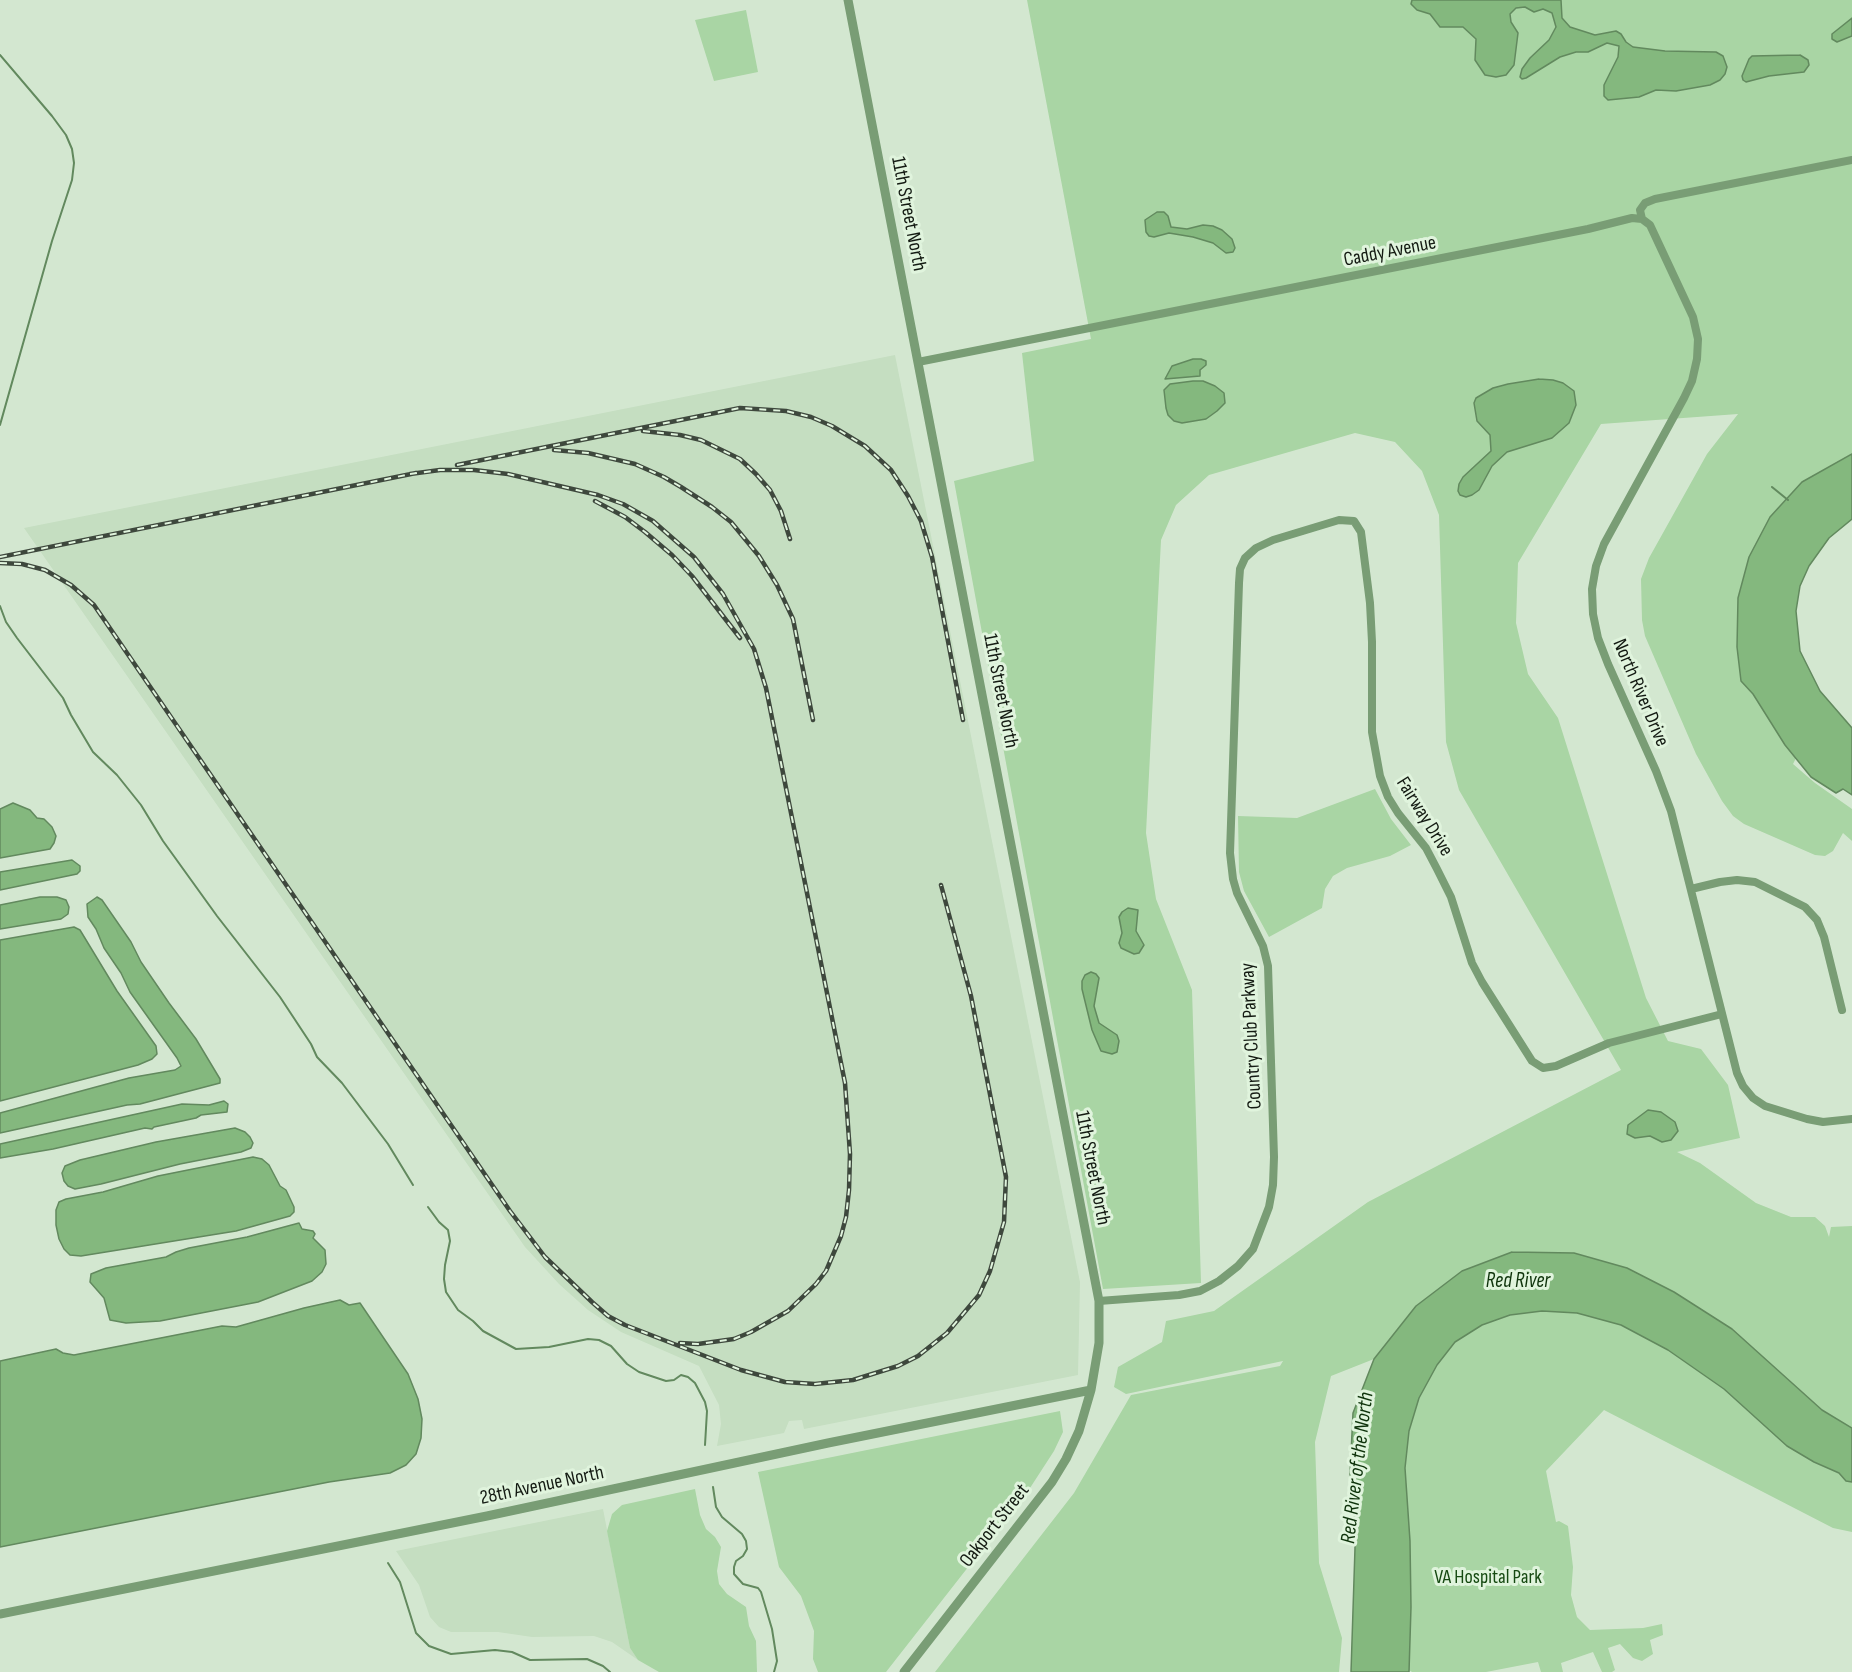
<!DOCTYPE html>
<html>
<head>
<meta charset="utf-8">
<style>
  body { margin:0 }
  canvas { display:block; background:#d3e7d0 }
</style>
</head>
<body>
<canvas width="1852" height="1672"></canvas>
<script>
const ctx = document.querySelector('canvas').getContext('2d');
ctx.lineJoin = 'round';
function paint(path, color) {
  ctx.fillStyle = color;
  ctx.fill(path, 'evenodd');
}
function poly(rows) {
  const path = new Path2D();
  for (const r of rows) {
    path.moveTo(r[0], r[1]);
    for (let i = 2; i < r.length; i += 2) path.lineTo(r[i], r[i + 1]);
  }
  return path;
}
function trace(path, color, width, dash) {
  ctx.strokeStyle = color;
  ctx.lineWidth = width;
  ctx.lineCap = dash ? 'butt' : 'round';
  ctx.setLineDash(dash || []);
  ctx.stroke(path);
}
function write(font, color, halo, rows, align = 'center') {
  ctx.font = font + ' "Sofia Sans Condensed",sans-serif';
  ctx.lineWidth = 6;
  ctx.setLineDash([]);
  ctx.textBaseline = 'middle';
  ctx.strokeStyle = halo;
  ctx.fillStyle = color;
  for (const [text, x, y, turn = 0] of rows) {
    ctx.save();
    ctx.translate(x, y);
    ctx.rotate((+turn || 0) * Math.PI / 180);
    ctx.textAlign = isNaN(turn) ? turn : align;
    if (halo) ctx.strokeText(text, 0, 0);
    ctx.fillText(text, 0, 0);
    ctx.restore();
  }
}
paint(poly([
  [895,355,1080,1282,1078,1375,804,1429,802,1420,789,1421,784,1433,717,1446,721,1424,719,1405,699,1366,621,1332,588,1310,559,1284,525,1247,24,528],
  [603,1509,630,1648,638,1660,612,1642,594,1636,532,1637,498,1632,451,1632,439,1627,430,1617,419,1585,396,1551]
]), '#c5dec1');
paint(poly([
  [1027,0,1852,0,1852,454,1802,482,1770,517,1738,598,1737,646,1741,681,1753,694,1785,745,1796,758,1793,764,1815,783,1852,809,1852,841,1843,833,1833,851,1825,856,1815,855,1744,824,1733,816,1722,801,1696,754,1645,636,1642,620,1641,579,1649,558,1707,454,1738,414,1601,424,1518,563,1516,623,1528,674,1558,718,1646,998,1668,1041,1701,1049,1728,1085,1740,1138,1677,1152,1700,1163,1756,1203,1791,1217,1815,1217,1825,1226,1829,1237,1831,1227,1852,1226,1852,1428,1822,1410,1732,1329,1674,1292,1627,1268,1574,1253,1512,1252,1416,1306,1374,1359,1331,1376,1315,1442,1319,1563,1342,1638,1339,1672,935,1672,1074,1493,1131,1395,1280,1366,1283,1361,1126,1394,1114,1387,1118,1367,1162,1342,1166,1321,1214,1311,1368,1202,1621,1070,1459,790,1446,742,1439,515,1422,471,1395,442,1355,433,1209,475,1176,505,1161,540,1146,833,1156,899,1192,990,1201,1283,1103,1289,954,481,1034,461,1022,353,1091,339],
  [746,10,758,72,714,81,695,20],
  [1375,789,1391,819,1411,845,1390,856,1347,868,1333,876,1325,889,1322,908,1269,937,1244,891,1239,872,1238,816,1297,818],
  [1542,1311,1577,1313,1621,1325,1668,1350,1724,1389,1787,1446,1814,1462,1839,1473,1846,1481,1852,1482,1852,1532,1833,1528,1604,1410,1546,1471,1556,1522,1559,1521,1568,1526,1573,1567,1571,1595,1577,1617,1590,1630,1643,1628,1662,1624,1663,1635,1650,1640,1653,1654,1642,1661,1633,1658,1620,1644,1608,1648,1615,1670,1612,1672,1602,1672,1593,1652,1561,1663,1563,1672,1541,1672,1538,1662,1486,1672,1412,1672,1409,1670,1411,1607,1410,1541,1405,1468,1409,1431,1419,1398,1437,1365,1455,1342,1482,1325,1510,1315],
  [1060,1411,1063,1432,1054,1451,1030,1488,886,1672,818,1672,813,1659,814,1631,801,1596,779,1567,758,1472],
  [695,1489,700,1515,706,1529,715,1537,721,1547,717,1571,719,1584,727,1594,746,1607,749,1626,756,1641,757,1672,659,1672,638,1660,630,1648,607,1531,612,1514,622,1505]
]), '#a9d5a4');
const water = poly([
  [1412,0,1561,0,1562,18,1570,27,1595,35,1616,31,1621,34,1626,42,1633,47,1665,51,1716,52,1723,56,1727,67,1725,74,1720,80,1710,85,1676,91,1656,90,1639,97,1608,100,1604,96,1604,85,1618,57,1619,46,1607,43,1588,52,1576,52,1560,57,1526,78,1522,79,1520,77,1522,69,1530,58,1549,40,1556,27,1552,13,1543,9,1534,12,1525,7,1516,8,1510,14,1511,22,1518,33,1514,65,1506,75,1496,77,1485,75,1475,60,1476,39,1463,27,1440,27,1430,14,1417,10,1411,4,1412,0],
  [1852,18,1852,36,1837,42,1832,39,1832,34,1852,18],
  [1800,55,1808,60,1809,65,1804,72,1769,76,1746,82,1743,80,1742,76,1749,59,1752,56,1800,55],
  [1157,212,1164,212,1168,216,1171,227,1187,229,1203,225,1213,226,1222,230,1232,239,1235,248,1233,252,1226,253,1213,243,1193,237,1169,233,1154,237,1149,236,1146,232,1145,220,1157,212],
  [1193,359,1201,359,1206,361,1206,365,1200,370,1200,376,1165,379,1172,366,1193,359],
  [1539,379,1553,380,1563,383,1574,391,1576,405,1569,423,1552,438,1507,452,1492,466,1479,490,1472,495,1466,497,1460,495,1458,491,1459,484,1463,477,1491,451,1490,435,1477,421,1474,403,1476,398,1493,388,1508,384,1539,379],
  [1193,381,1203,381,1215,386,1224,393,1225,403,1217,411,1206,419,1182,423,1174,421,1168,415,1166,408,1164,390,1170,384,1193,381],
  [1852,454,1852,519,1829,538,1809,566,1800,586,1796,611,1800,651,1820,691,1852,728,1852,795,1843,789,1836,793,1811,777,1785,745,1753,694,1741,681,1737,647,1738,598,1749,557,1770,517,1802,482,1852,454],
  [13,803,30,810,37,818,44,819,52,827,56,836,54,843,50,849,0,858,0,809,13,803],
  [72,860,80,866,80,871,77,874,0,890,0,872,72,860],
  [40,897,57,897,66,900,69,907,68,914,61,919,0,929,0,905,40,897],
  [97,897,102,900,131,942,141,962,169,1003,196,1039,220,1079,220,1083,140,1104,127,1105,0,1133,0,1113,129,1078,175,1070,181,1066,177,1058,130,992,121,973,104,948,96,929,88,917,87,904,97,897],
  [1128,908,1138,910,1136,931,1144,945,1139,953,1134,954,1121,948,1119,943,1122,933,1119,917,1122,912,1128,908],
  [74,927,80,930,117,991,156,1046,157,1054,152,1059,138,1065,0,1101,0,940,74,927],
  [1091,972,1096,974,1099,978,1094,1006,1099,1023,1117,1035,1119,1041,1117,1052,1112,1054,1101,1051,1092,1030,1082,989,1082,981,1085,975,1091,972],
  [224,1101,228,1104,227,1112,201,1115,196,1118,154,1127,152,1129,145,1128,53,1149,0,1158,0,1144,182,1104,209,1105,224,1101],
  [1648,1110,1661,1112,1675,1122,1678,1131,1671,1140,1662,1142,1650,1136,1635,1138,1627,1134,1628,1125,1648,1110],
  [235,1128,245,1132,250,1137,253,1143,251,1148,241,1152,180,1164,101,1184,75,1189,68,1186,64,1181,62,1173,65,1166,80,1160,156,1142,235,1128],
  [253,1157,262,1159,269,1165,280,1186,286,1190,294,1207,294,1212,290,1216,236,1231,81,1256,70,1255,64,1249,59,1239,56,1225,56,1210,59,1202,66,1199,103,1192,158,1176,253,1157],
  [299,1223,302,1229,313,1231,315,1234,313,1238,325,1250,326,1264,322,1272,312,1281,258,1302,160,1321,126,1323,110,1320,104,1298,90,1282,91,1274,106,1268,166,1257,176,1252,189,1248,247,1237,299,1223],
  [1512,1252,1574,1253,1627,1268,1674,1292,1732,1329,1822,1410,1852,1428,1852,1482,1846,1481,1839,1473,1814,1462,1787,1446,1724,1389,1668,1350,1621,1325,1577,1313,1542,1311,1510,1315,1482,1325,1455,1342,1437,1365,1419,1398,1409,1431,1405,1468,1410,1541,1411,1607,1409,1672,1351,1672,1355,1548,1354,1503,1350,1474,1353,1413,1374,1359,1416,1306,1462,1271,1512,1252],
  [340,1300,349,1305,360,1303,408,1374,418,1399,422,1419,421,1438,416,1454,406,1465,390,1473,329,1482,0,1547,0,1361,56,1349,63,1353,74,1355,222,1326,236,1327,304,1308,340,1300]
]);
paint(water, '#84b87e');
trace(water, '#62895e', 1.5);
trace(poly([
  [0,55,52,116,66,135,72,149,74,163,72,180,52,241,0,425],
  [1772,487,1788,500],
  [0,606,6,622,17,638,63,698,71,715,93,752,117,775,141,805,163,841,217,916,280,997,311,1044,317,1057,342,1083,388,1144,413,1185],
  [428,1207,439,1222,448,1230,450,1241,445,1265,444,1279,446,1292,458,1310,473,1321,483,1331,516,1349,549,1347,588,1339,599,1340,611,1346,627,1364,639,1372,666,1381,674,1380,681,1375,688,1377,695,1383,705,1402,707,1411,705,1445],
  [713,1487,716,1507,722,1517,742,1534,746,1541,747,1549,743,1556,736,1561,734,1567,734,1574,743,1584,758,1588,761,1592,772,1629,777,1661,774,1672],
  [388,1563,400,1582,416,1633,429,1646,451,1654,495,1650,512,1652,530,1660,587,1659,603,1666,610,1672]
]), '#62895e', 2);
trace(poly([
  [1642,219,1640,210,1645,203,1655,199,1852,160],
  [918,362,1588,229,1632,218,1642,219,1650,225,1693,317,1698,339,1697,359,1692,381,1684,398,1604,544,1596,566,1592,589,1593,614,1598,638,1608,664,1656,771,1671,811,1737,1073,1743,1086,1753,1098,1765,1106,1807,1119,1823,1122,1852,1119],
  [1691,889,1720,882,1737,880,1755,882,1805,907,1817,920,1824,937,1842,1010],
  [1099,1301,1179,1295,1200,1291,1219,1281,1238,1266,1253,1249,1269,1207,1273,1185,1274,1157,1268,966,1263,946,1237,893,1233,879,1230,853,1239,583,1240,569,1245,558,1256,548,1273,540,1339,520,1354,521,1361,532,1370,603,1372,642,1372,732,1380,776,1388,797,1398,813,1426,848,1437,869,1451,897,1472,963,1482,982,1532,1061,1543,1068,1556,1066,1609,1043,1722,1014]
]), '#799d75', 8);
trace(poly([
  [848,0,1099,1301,1099,1343,1091,1390,1079,1431,1066,1459,1052,1482,904,1672],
  [0,1614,487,1516,828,1443,1091,1390]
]), '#799d75', 9);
const rail = poly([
  [643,431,680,435,701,440,740,459,756,474,770,490,781,511,790,539],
  [554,450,588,453,635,464,664,477,681,487,712,507,731,522,759,556,777,585,793,619,813,720],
  [457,465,740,408,786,411,811,417,832,426,865,446,891,470,908,496,921,521,932,557,963,720],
  [410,474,440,470,474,470,508,474,598,495,623,504,653,521,694,557,723,594,754,649,766,688,845,1083,850,1154,849,1190,846,1217,841,1236,826,1271,816,1284,788,1311,751,1332,734,1339,698,1344,680,1343],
  [595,501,625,517,645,532,672,555,692,576,740,638],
  [0,557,416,473],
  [0,563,22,564,45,570,71,585,94,605,510,1211,545,1257,592,1302,608,1316,625,1325,741,1370,785,1382,815,1384,853,1380,898,1366,918,1356,947,1333,979,1295,990,1271,1004,1222,1006,1177,971,996,941,885]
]);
trace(rail, '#3e483d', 4.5);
trace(rail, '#e0f4dd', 2, [7]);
write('20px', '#131a12', '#e0f4dd', [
  ["11th Street North",908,214,79],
  ["Caddy Avenue",1390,252,-11],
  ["11th Street North",1000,691,79],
  ["North River Drive",1640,693,67],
  ["Fairway Drive",1424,817,58],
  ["Country Club Parkway",1252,1036,-93],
  ["11th Street North",1092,1168,79],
  ["28th Avenue North",542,1486,-12],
  ["Oakport Street",995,1526,-52]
]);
write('20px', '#164a12', '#e0f4dd', [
  ["VA Hospital Park",1488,1578]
]);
write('italic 21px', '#0e330b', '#e0f4dd', [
  ["Red River",1518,1282],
  ["Red River of the North",1358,1468,-83]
]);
</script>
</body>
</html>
